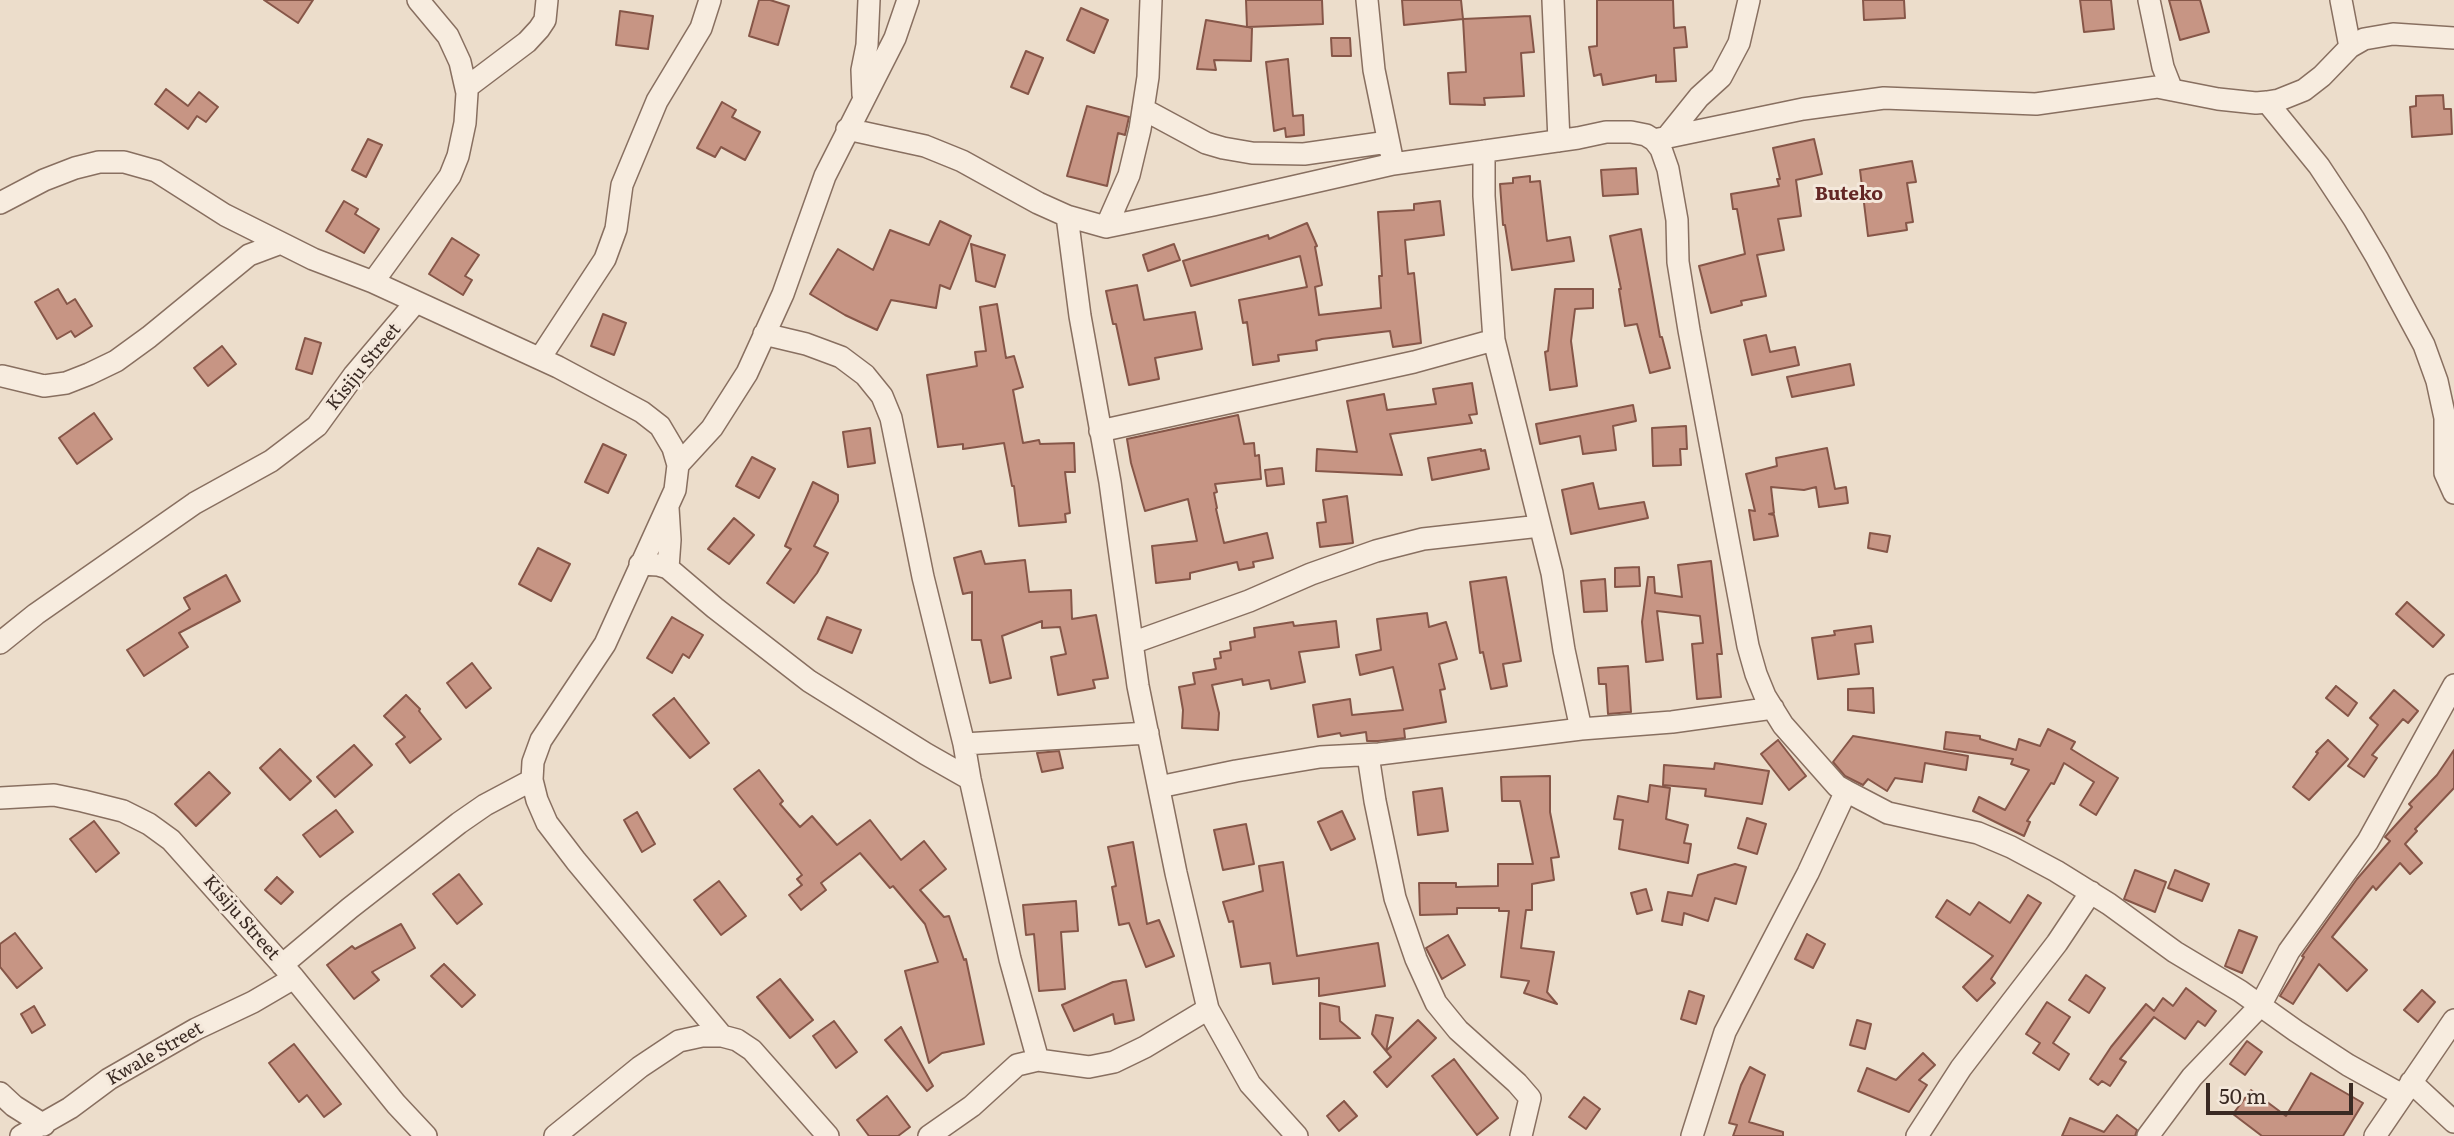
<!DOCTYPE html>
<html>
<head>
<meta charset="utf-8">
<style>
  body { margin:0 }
  #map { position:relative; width:2454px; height:1136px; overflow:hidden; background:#ecddcb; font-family:Literata,serif }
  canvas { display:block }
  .scale { position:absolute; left:2206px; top:1083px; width:147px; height:32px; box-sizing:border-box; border:4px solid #3a2a23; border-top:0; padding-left:9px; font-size:21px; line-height:24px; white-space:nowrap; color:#3a2a23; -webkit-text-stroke:5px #f4e8db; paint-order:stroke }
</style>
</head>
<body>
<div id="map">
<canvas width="2454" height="1136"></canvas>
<div class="scale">50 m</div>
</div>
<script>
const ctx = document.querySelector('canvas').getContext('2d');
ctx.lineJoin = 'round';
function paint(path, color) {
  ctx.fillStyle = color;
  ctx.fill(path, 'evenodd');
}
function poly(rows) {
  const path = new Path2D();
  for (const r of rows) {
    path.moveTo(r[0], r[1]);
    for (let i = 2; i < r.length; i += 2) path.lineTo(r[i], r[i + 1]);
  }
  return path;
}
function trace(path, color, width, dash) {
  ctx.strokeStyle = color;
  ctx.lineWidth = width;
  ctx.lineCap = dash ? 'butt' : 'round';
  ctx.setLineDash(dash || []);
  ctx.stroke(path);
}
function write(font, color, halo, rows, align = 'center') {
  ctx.font = font + ' Literata,serif';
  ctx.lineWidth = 6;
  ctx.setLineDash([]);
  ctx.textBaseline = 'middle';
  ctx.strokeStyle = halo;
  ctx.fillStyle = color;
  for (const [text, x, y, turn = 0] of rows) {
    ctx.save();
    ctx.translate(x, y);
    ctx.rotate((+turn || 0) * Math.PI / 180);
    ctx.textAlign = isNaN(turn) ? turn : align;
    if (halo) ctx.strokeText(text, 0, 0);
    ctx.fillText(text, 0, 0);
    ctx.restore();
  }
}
const building = poly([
  [264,0,313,0,298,23,264,0],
  [759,0,770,0,789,6,778,45,749,36,759,0],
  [1246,0,1322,0,1323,24,1248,27,1252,28,1251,61,1214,60,1216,70,1197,69,1206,20,1247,27,1246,0],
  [1402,0,1461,0,1463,19,1404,25,1402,0],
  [1597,0,1673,0,1674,28,1685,27,1687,47,1674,48,1676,81,1656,82,1656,75,1603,85,1601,74,1594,76,1589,47,1597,46,1597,0],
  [1863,0,1904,0,1905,18,1864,20,1863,0],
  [2080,0,2111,0,2114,29,2084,32,2080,0],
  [2169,0,2200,0,2209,32,2180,40,2169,0],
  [1081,8,1108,20,1094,53,1067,40,1081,8],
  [620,11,653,16,648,49,616,45,620,11],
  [1530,16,1534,52,1521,53,1524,96,1484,98,1485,105,1450,104,1448,73,1466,72,1463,19,1530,16],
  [1331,38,1350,38,1351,56,1332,56,1331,38],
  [1026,51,1043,58,1028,94,1011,87,1026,51],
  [1288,59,1293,116,1303,115,1304,135,1286,137,1285,128,1274,131,1266,62,1288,59],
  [166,89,188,106,199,92,218,107,206,122,197,116,188,129,155,104,166,89],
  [2443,95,2444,109,2451,109,2452,134,2412,137,2410,107,2416,106,2416,96,2443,95],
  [722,102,736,110,732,117,760,132,745,160,721,147,715,157,697,148,722,102],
  [1087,106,1129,117,1125,135,1118,133,1107,186,1067,176,1087,106],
  [368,139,382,145,366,177,352,170,368,139],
  [1814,139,1822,174,1796,180,1801,216,1778,219,1784,250,1757,255,1766,296,1741,301,1742,305,1711,313,1699,266,1745,254,1737,209,1733,209,1731,194,1779,186,1777,179,1780,179,1773,148,1814,139],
  [1912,161,1916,182,1907,183,1913,222,1906,223,1907,230,1868,236,1860,170,1912,161],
  [1636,168,1638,194,1603,196,1601,170,1636,168],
  [1530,176,1530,182,1540,181,1547,241,1570,237,1574,261,1512,270,1505,225,1503,225,1500,184,1513,183,1513,178,1530,176],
  [344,201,358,209,355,214,379,229,364,253,326,231,344,201],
  [1440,201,1444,235,1405,240,1408,274,1414,273,1421,343,1393,347,1390,331,1322,339,1316,341,1317,350,1278,355,1279,361,1253,365,1247,322,1243,323,1239,300,1307,287,1300,256,1191,286,1183,261,1268,235,1269,239,1307,223,1317,246,1315,247,1322,285,1315,287,1319,315,1381,308,1379,276,1382,276,1378,212,1414,210,1414,204,1440,201],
  [940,221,971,236,950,289,940,285,936,308,891,300,877,330,845,315,810,294,838,249,873,270,890,230,929,245,940,221],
  [1641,229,1660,337,1662,337,1670,368,1650,373,1637,324,1625,326,1619,289,1621,289,1610,236,1641,229],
  [452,238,479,255,465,276,472,280,463,295,429,274,452,238],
  [971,244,1005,255,995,287,976,281,971,244],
  [1174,244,1180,260,1148,271,1143,255,1174,244],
  [1137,285,1144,320,1195,312,1202,349,1155,358,1159,379,1129,385,1116,324,1113,324,1106,291,1137,285],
  [58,289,67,304,75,299,92,326,75,337,71,331,57,339,35,302,58,289],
  [1555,289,1593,289,1593,308,1575,309,1571,341,1577,386,1550,390,1545,352,1548,351,1555,289],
  [997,304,1006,358,1014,356,1023,387,1013,390,1023,443,1039,440,1040,444,1074,443,1075,472,1065,472,1070,513,1065,514,1066,522,1019,526,1014,486,1012,486,1004,443,963,449,963,444,938,447,927,375,977,366,975,352,986,351,980,307,997,304],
  [603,314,626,323,614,355,591,346,603,314],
  [1766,335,1770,352,1795,347,1799,365,1752,375,1744,340,1766,335],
  [305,338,321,343,312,374,296,369,305,338],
  [222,346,236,364,208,386,194,368,222,346],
  [1850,364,1854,385,1792,397,1787,377,1850,364],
  [1472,383,1477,414,1469,415,1472,423,1390,434,1402,475,1316,471,1317,449,1357,452,1347,401,1384,394,1387,410,1436,404,1433,389,1472,383],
  [1633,405,1636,421,1613,426,1616,450,1583,454,1580,436,1540,444,1536,424,1633,405],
  [94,413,112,439,77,464,59,438,94,413],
  [1238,415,1244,444,1254,443,1255,456,1259,455,1261,479,1215,484,1217,492,1214,493,1217,508,1216,509,1224,543,1267,533,1273,558,1253,562,1254,567,1239,570,1237,562,1190,573,1190,579,1156,583,1152,546,1197,541,1188,499,1145,511,1131,463,1127,439,1238,415],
  [1686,426,1687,449,1680,449,1681,465,1653,466,1652,428,1686,426],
  [870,428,875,463,848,467,843,432,870,428],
  [603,444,626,455,608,493,585,482,603,444],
  [1827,448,1835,489,1846,487,1848,503,1819,507,1816,487,1804,490,1771,487,1774,513,1769,514,1774,515,1778,536,1754,540,1749,510,1755,511,1746,474,1777,466,1776,458,1827,448],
  [1481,449,1481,451,1485,450,1489,469,1432,480,1428,458,1481,449],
  [752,457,775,469,759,498,736,486,752,457],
  [1282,468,1284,484,1267,486,1265,470,1282,468],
  [813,482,838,495,838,501,814,546,828,553,817,573,794,603,767,583,791,549,785,546,813,482],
  [1593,483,1599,509,1644,502,1648,518,1571,534,1562,490,1593,483],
  [1347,496,1353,543,1320,547,1317,523,1326,522,1323,500,1347,496],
  [734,518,754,535,729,564,708,549,734,518],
  [1870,533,1890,536,1887,552,1868,548,1870,533],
  [538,548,570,564,551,601,519,584,538,548],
  [981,551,985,564,1025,560,1029,592,1071,590,1072,619,1096,615,1108,678,1093,680,1095,688,1058,695,1051,657,1066,654,1060,627,1042,628,1042,621,1002,636,1011,678,990,683,981,640,972,640,972,592,963,594,954,558,981,551],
  [1711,561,1722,654,1717,654,1721,697,1697,699,1692,644,1703,643,1700,616,1657,611,1663,660,1646,662,1642,622,1648,577,1654,577,1655,593,1682,597,1678,565,1711,561],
  [1639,567,1640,586,1615,587,1615,568,1639,567],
  [226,575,240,601,179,633,188,647,144,676,127,650,190,609,184,598,226,575],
  [1506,577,1521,661,1503,664,1507,686,1491,689,1483,652,1480,653,1470,582,1506,577],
  [1605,579,1607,611,1584,612,1581,581,1605,579],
  [2407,602,2444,635,2433,647,2396,614,2407,602],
  [1427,613,1429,627,1446,622,1457,659,1439,664,1445,689,1440,690,1446,722,1404,729,1405,738,1378,741,1367,741,1366,732,1341,736,1340,733,1318,737,1313,705,1350,699,1352,715,1403,710,1393,667,1360,675,1356,655,1381,650,1377,619,1427,613],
  [672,617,703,635,689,658,683,654,672,673,647,658,672,617],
  [827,617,861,630,852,653,818,639,827,617],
  [1336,621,1339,647,1299,652,1305,682,1271,689,1269,680,1243,685,1242,679,1212,685,1219,713,1218,730,1182,728,1183,710,1179,687,1195,684,1193,673,1216,669,1214,659,1221,658,1220,652,1231,650,1230,642,1255,637,1254,628,1293,622,1294,626,1336,621],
  [1871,626,1873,642,1855,644,1859,674,1818,679,1812,638,1835,635,1834,631,1871,626],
  [472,663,491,688,466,708,447,683,472,663],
  [1628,666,1631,712,1608,714,1606,684,1599,684,1598,668,1628,666],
  [2336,686,2357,703,2348,716,2326,698,2336,686],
  [1873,688,1874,713,1848,710,1848,689,1873,688],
  [2394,690,2418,711,2408,723,2403,719,2372,755,2377,758,2364,777,2348,766,2378,725,2370,718,2394,690],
  [406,695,420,709,419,711,441,739,410,763,396,744,405,737,384,716,406,695],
  [674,698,709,743,690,758,653,715,674,698],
  [2048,729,2075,742,2071,749,2118,778,2096,815,2080,805,2094,782,2064,763,2054,784,2051,783,2027,821,2030,822,2024,836,1973,811,1979,797,2005,810,2029,770,2011,764,2013,759,1944,749,1946,732,1980,736,1980,739,2016,750,2019,739,2040,746,2048,729],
  [1853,736,1968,756,1966,770,1925,763,1922,782,1895,778,1887,791,1868,779,1863,785,1845,776,1833,762,1853,736],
  [1778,740,1806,776,1789,790,1761,754,1778,740],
  [2328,740,2348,759,2309,800,2293,787,2318,753,2316,752,2328,740],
  [354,745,372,765,335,797,317,777,354,745],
  [280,749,311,781,290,800,260,768,280,749],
  [2454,750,2454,788,2415,829,2417,831,2405,844,2422,863,2410,874,2400,863,2376,890,2373,886,2332,937,2367,970,2347,991,2319,964,2293,1004,2280,996,2304,957,2302,956,2357,879,2390,841,2385,837,2412,807,2409,804,2437,775,2454,750],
  [1059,751,1063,768,1042,772,1037,753,1059,751],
  [1715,763,1769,771,1762,804,1705,796,1706,789,1663,785,1664,765,1714,769,1715,763],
  [759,770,783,801,780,804,800,827,812,816,837,845,870,820,901,860,924,841,946,869,920,890,944,917,949,916,964,960,966,959,984,1044,942,1053,929,1063,905,971,938,962,925,924,893,886,890,888,860,853,821,883,826,890,801,910,789,895,802,885,797,879,802,875,734,789,759,770],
  [209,772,230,793,196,826,175,804,209,772],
  [1550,776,1550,812,1559,857,1551,858,1554,880,1532,884,1532,910,1526,910,1521,948,1554,952,1547,992,1557,1004,1524,993,1529,981,1501,977,1509,911,1499,911,1499,908,1457,908,1457,914,1420,915,1419,883,1456,883,1456,887,1498,886,1498,864,1533,864,1520,801,1502,801,1501,777,1550,776],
  [1650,785,1670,788,1666,819,1688,825,1684,843,1691,844,1688,863,1619,849,1623,820,1614,819,1618,796,1648,802,1650,785],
  [1442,788,1448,831,1418,835,1413,792,1442,788],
  [336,810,353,832,320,857,303,835,336,810],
  [1342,811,1355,839,1331,850,1318,822,1342,811],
  [637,812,655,844,642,852,624,820,637,812],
  [1747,818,1766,824,1757,854,1738,848,1747,818],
  [94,821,119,853,96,872,70,839,94,821],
  [1246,824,1254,864,1223,870,1214,830,1246,824],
  [1133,842,1147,924,1159,920,1174,956,1146,967,1129,923,1119,925,1112,887,1116,886,1108,847,1133,842],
  [1283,862,1297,956,1378,943,1385,986,1319,996,1319,978,1273,984,1270,963,1241,967,1233,921,1229,922,1223,902,1263,891,1259,866,1283,862],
  [1735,864,1746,867,1736,904,1715,898,1708,921,1684,913,1682,925,1662,921,1668,892,1692,896,1698,875,1735,864],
  [2135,870,2166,882,2155,912,2124,899,2135,870],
  [2175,870,2209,884,2202,901,2168,888,2175,870],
  [459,874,482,904,457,924,433,894,459,874],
  [277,877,293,892,281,904,265,890,277,877],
  [719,881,746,916,721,935,694,900,719,881],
  [1646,889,1652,910,1637,914,1631,893,1646,889],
  [2028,895,2041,903,1991,979,1995,983,1977,1001,1963,987,1993,956,1936,917,1947,900,1970,915,1979,902,2010,923,2028,895],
  [1076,901,1078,931,1061,932,1065,989,1039,991,1034,934,1026,935,1023,905,1076,901],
  [401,924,415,948,372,972,379,980,354,999,327,965,352,946,355,949,401,924],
  [2239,930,2257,937,2242,973,2225,966,2239,930],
  [15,933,42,968,17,988,0,967,0,944,15,933],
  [1807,934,1825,944,1813,968,1795,959,1807,934],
  [1448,935,1465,965,1442,979,1426,948,1448,935],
  [444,964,475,995,462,1007,431,976,444,964],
  [2086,975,2105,988,2089,1013,2069,1000,2086,975],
  [780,979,813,1020,790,1038,757,997,780,979],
  [1126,980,1134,1020,1115,1024,1113,1014,1074,1031,1062,1005,1113,982,1126,980],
  [2186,988,2216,1011,2205,1026,2198,1021,2185,1039,2154,1017,2120,1059,2126,1062,2110,1086,2102,1081,2098,1085,2090,1079,2111,1047,2146,1004,2154,1011,2163,998,2173,1006,2186,988],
  [2422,990,2435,1002,2418,1022,2404,1010,2422,990],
  [1689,991,1704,996,1696,1024,1681,1019,1689,991],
  [2047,1002,2070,1017,2053,1043,2069,1054,2059,1070,2033,1053,2040,1043,2026,1034,2047,1002],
  [1320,1003,1339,1007,1340,1021,1360,1038,1320,1039,1320,1003],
  [34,1006,45,1025,32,1033,21,1014,34,1006],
  [1376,1015,1393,1018,1386,1051,1418,1020,1436,1038,1387,1087,1374,1072,1391,1057,1372,1034,1376,1015],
  [1857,1020,1871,1024,1865,1049,1850,1045,1857,1020],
  [834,1021,857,1052,836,1068,813,1036,834,1021],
  [901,1027,933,1086,927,1091,885,1040,901,1027],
  [2247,1041,2262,1052,2245,1075,2230,1064,2247,1041],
  [294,1044,341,1104,324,1117,307,1095,299,1102,269,1063,294,1044],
  [1923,1053,1935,1065,1919,1080,1927,1085,1909,1112,1858,1091,1867,1068,1896,1080,1923,1053],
  [1454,1059,1498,1118,1477,1135,1432,1076,1454,1059],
  [1750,1067,1765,1075,1749,1122,1783,1132,1783,1136,1733,1136,1737,1125,1729,1123,1741,1085,1750,1067],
  [2311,1073,2363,1103,2343,1136,2262,1136,2233,1114,2251,1090,2286,1116,2311,1073],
  [887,1096,910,1127,898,1136,869,1136,857,1120,887,1096],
  [1584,1097,1600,1109,1586,1129,1569,1117,1584,1097],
  [1344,1101,1357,1116,1339,1131,1327,1116,1344,1101],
  [2117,1115,2137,1130,2135,1136,2062,1136,2070,1118,2104,1132,2117,1115]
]);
paint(building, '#c79584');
trace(building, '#865648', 2);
const minor = poly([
  [1367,0,1374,70,1391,153],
  [1553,0,1559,141],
  [2149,0,2163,67,2172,90],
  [2341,0,2350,47],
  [466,88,527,42,539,29,545,20,547,0],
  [863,95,862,70,867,45,869,0],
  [2267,102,2319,166,2354,219,2377,258,2424,345,2437,381,2445,418,2445,473,2454,493],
  [1143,109,1206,143,1223,148,1252,153,1304,154,1388,142],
  [847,129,925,146,962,161,1038,203,1067,216,1106,227,1213,205,1393,164,1578,138,1606,132,1631,132,1646,135,1654,140,1661,149,1668,169,1677,220,1678,262,1689,330,1748,646,1756,674,1765,696,1783,725,1837,786,1846,791,1888,813,1978,833,2011,847,2056,871,2109,904,2175,952,2240,991,2296,1031,2348,1065,2402,1095],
  [1666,138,1699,97,1721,77,1739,43,1749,0],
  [1654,140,1803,109,1884,98,2036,104,2157,87,2218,99,2256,103,2267,102,2279,100,2304,90,2322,76,2350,47,2364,39,2393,34,2454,38],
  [1484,151,1484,196,1494,340,1552,573,1564,650,1581,729],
  [0,203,44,180,75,168,99,162,124,162,156,171,225,215,313,259,373,282,558,367,642,412,660,426,673,448,678,465,675,490,605,644,541,740,533,762,532,780,537,800,547,823,576,861,722,1036],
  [1067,216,1080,316,1110,482,1138,686,1176,873,1208,1009,1250,1084,1297,1136],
  [1106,227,1129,175,1140,129,1148,77,1151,0],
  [373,282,450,176,458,156,465,123,467,93,460,62,448,36,418,0],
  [764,334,806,344,841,357,865,375,882,396,891,418,923,577,964,744,970,779,1010,959,1038,1060],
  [540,358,605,259,616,229,622,185,657,101,701,28,710,0],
  [2,376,44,386,66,383,89,374,116,361,149,337,249,255,281,243],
  [1100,431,1414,362,1494,340],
  [678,465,712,428,747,373,783,294,825,176,895,38,908,0],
  [668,508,670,540,668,568],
  [640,564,658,565,668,568,715,608,809,681,926,754,970,779],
  [0,643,36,614,195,503,271,461,317,426,354,375,415,303],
  [1132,643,1249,601,1311,574,1376,551,1423,539,1540,526],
  [964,744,1148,733],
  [1368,755,1375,801,1395,898,1416,959,1436,1003,1458,1030,1517,1083,1530,1098,1521,1136],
  [1159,787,1236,771,1320,757,1379,754,1581,729,1672,722,1773,708],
  [0,798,54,795,83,801,123,811,149,824,171,840,294,978,396,1104,426,1136],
  [282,965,350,908,459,823,485,805,532,780],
  [2411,1082,2454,1122],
  [0,1093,14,1106,44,1125],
  [21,1136,70,1108,109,1079,196,1029,253,1002,294,978],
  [555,1136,640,1067,679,1041,702,1036,722,1036,737,1040,752,1050,828,1136],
  [929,1136,972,1106,1017,1065,1038,1060,1089,1067,1114,1062,1145,1047,1208,1009],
  [1692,1136,1725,1032,1808,873,1846,791],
  [1917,1136,1961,1068,2057,943,2091,892],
  [2148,1136,2192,1077,2260,1006,2289,951,2368,841,2454,685],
  [2375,1136,2454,1020]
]);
trace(minor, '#886f60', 24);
trace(minor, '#f7ecdf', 21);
write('18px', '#3a2a23', '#f4e8db', [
  ["Kisiju Street",364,367,-51],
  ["Kisiju Street",241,918,49],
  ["Kwale Street",155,1054,-30]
]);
write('bold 19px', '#642725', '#f4e8db', [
  ["Buteko",1849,194]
]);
</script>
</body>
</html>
